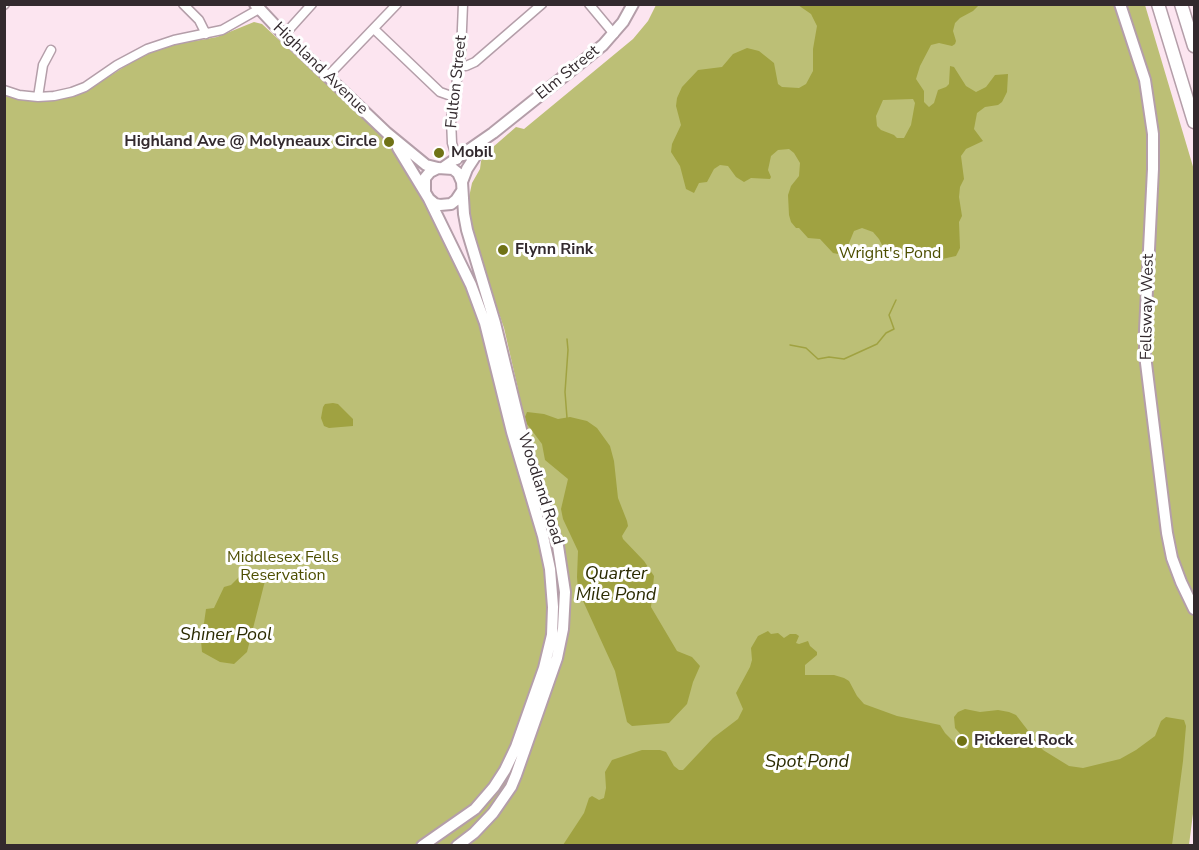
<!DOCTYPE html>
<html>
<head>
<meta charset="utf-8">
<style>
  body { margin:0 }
  #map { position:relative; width:1199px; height:850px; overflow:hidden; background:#fce5f0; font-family:"Nunito Sans",sans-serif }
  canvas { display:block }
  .frame { position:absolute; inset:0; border:6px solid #332a2e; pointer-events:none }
</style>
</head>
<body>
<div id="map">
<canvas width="1199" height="850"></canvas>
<div class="frame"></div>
</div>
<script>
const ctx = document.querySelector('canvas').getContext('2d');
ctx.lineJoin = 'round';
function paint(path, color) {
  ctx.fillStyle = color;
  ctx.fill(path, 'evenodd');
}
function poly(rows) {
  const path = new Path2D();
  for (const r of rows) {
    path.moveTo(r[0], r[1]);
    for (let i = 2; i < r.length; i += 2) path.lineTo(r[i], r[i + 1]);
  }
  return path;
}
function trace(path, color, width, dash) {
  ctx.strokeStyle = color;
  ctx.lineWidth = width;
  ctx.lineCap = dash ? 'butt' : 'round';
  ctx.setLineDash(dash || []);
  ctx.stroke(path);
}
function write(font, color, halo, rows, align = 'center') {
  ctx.font = font + ' "Nunito Sans",sans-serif';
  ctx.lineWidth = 6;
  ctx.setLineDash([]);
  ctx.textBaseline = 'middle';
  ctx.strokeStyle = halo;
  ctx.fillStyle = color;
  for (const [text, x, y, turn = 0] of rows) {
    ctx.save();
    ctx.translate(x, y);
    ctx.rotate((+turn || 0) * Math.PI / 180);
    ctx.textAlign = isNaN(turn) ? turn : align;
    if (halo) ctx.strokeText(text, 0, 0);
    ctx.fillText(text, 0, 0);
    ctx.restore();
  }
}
paint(poly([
  [656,5,1145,5,1194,170,1194,806,1189,845,5,845,5,94,35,101,57,100,72,96,88,90,130,63,156,50,178,44,217,37,254,22,262,24,400,153,414,177,434,221,467,287,479,319,497,389,518,389,504,328,477,250,470,219,468,202,472,183,480,169,481,161,485,154,516,127,524,129,633,39,648,21]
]), '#bcbf76');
paint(poly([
  [798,5,979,5,973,11,960,18,955,23,953,31,956,41,955,44,952,46,939,43,931,45,920,66,916,79,924,91,924,102,929,107,934,103,938,90,946,87,949,84,950,66,954,67,966,86,976,92,986,87,995,75,1008,74,1007,92,1002,102,998,105,985,107,977,113,974,129,983,141,966,149,961,156,964,179,960,187,959,197,962,216,959,222,960,248,956,256,942,259,931,255,918,253,902,256,885,251,879,239,873,232,862,228,854,231,847,248,838,254,833,253,820,239,808,238,799,228,796,228,791,222,789,215,788,195,791,186,799,176,800,163,794,153,789,149,778,150,771,156,768,170,771,177,770,179,751,178,744,182,736,177,728,166,720,165,714,169,707,182,699,183,694,193,686,189,680,166,671,152,672,144,681,125,676,106,677,98,682,87,698,70,722,67,733,54,747,48,759,51,774,63,778,84,782,87,799,88,806,84,813,71,813,49,817,26,811,14],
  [913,99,915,103,911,125,904,138,897,138,894,135,881,130,877,126,876,116,883,100],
  [333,403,338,404,353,419,353,426,329,428,324,426,321,418,323,407,325,404],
  [527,412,544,414,558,419,570,417,587,421,597,428,610,446,614,461,618,498,627,521,628,526,622,536,623,539,644,561,654,576,651,607,677,651,692,657,700,666,693,682,687,704,669,723,632,726,627,722,615,671,578,590,577,577,578,551,563,519,561,509,568,479,545,460,542,444,527,424,525,417],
  [264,571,267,572,266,577,247,652,234,664,220,662,202,652,200,630,204,623,206,609,214,608,224,587,231,585,239,577],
  [768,631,771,634,778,633,784,638,790,634,796,634,799,636,796,643,799,644,808,641,810,646,817,652,817,655,805,665,805,675,834,675,844,678,849,681,857,696,864,704,897,716,940,725,945,733,960,748,967,749,969,744,955,728,954,717,958,712,965,709,980,712,998,710,1009,712,1016,715,1043,750,1069,766,1083,768,1120,759,1136,750,1155,736,1161,721,1166,717,1184,720,1186,726,1183,761,1172,845,563,845,584,813,589,798,592,796,599,800,604,798,606,788,605,772,612,760,642,750,660,750,666,752,674,766,679,770,683,770,713,738,738,719,743,709,736,693,750,667,752,660,751,648,758,636]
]), '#a0a241');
trace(poly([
  [567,339,568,350,565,392,567,418],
  [790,345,806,348,818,359,829,357,844,359,877,344,886,333,894,329,889,315,896,300]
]), '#a0a241', 1.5);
const minor = poly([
  [183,4,199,20,206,34],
  [589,4,614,34],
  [4,5,5,4],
  [374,29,440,92,454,97],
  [284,35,312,4],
  [460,66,466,66,475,62,542,4],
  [327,77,397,4],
  [4,90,19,95,38,97,54,96,72,92,85,87,117,65,147,49,174,40,222,30,259,9],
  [38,97,43,65,51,50],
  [457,160,452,143,451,119,461,53,463,4]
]);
const major = poly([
  [255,4,284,35,387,133,426,165,438,168],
  [1120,4,1145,80,1153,134,1153,169,1145,330,1145,355,1167,533,1172,558,1181,582,1194,609],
  [398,148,429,199,435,204,440,205,451,204,456,200,462,191],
  [444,167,493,133,603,45,623,22,633,4],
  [462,182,467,169,482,146],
  [425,192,425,178,430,172,438,168,453,169,458,173,462,182,464,214,467,230,495,323,524,442,558,546,565,592,563,629,557,658,516,775,511,787,493,813,474,833,457,846],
  [422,846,475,809,494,787,505,770,516,747,544,668,552,635,553,607,550,569,543,536,512,432,485,323,471,285,429,199]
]);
const highway = poly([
  [1158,4,1194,122],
  [1181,4,1194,46]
]);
trace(minor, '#b49ea9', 11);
trace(major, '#b49ea9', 14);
trace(highway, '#b49ea9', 15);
trace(minor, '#fff', 8);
trace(major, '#fff', 10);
trace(highway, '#fff', 12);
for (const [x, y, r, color] of [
  [389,142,6,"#707216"],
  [439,153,6,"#707216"],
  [503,250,6,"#707216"],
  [962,741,6,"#707216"]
]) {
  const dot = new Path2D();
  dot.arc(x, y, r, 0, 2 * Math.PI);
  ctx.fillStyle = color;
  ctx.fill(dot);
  trace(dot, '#fff', 2);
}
write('16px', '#332a2e', '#fff', [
  ["Highland Avenue",320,69,44],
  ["Elm Street",568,73,-39],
  ["Fulton Street",457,82,-84],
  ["Fellsway West",1148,307,-89],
  ["Woodland Road",540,489,72]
]);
write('bold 16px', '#332a2e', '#fff', [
  ["Highland Ave @ Molyneaux Circle",377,142,"right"],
  ["Mobil",451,153],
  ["Flynn Rink",515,250],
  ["Pickerel Rock",974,741]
], 'left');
write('16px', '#4d4e00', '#fff', [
  ["Wright's Pond",890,254],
  ["Middlesex Fells",283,558],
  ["Reservation",283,576]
]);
write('italic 18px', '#2b2b01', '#fff', [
  ["Quarter",616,575],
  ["Mile Pond",616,596],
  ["Shiner Pool",226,636],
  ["Spot Pond",807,763]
]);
</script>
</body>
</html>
